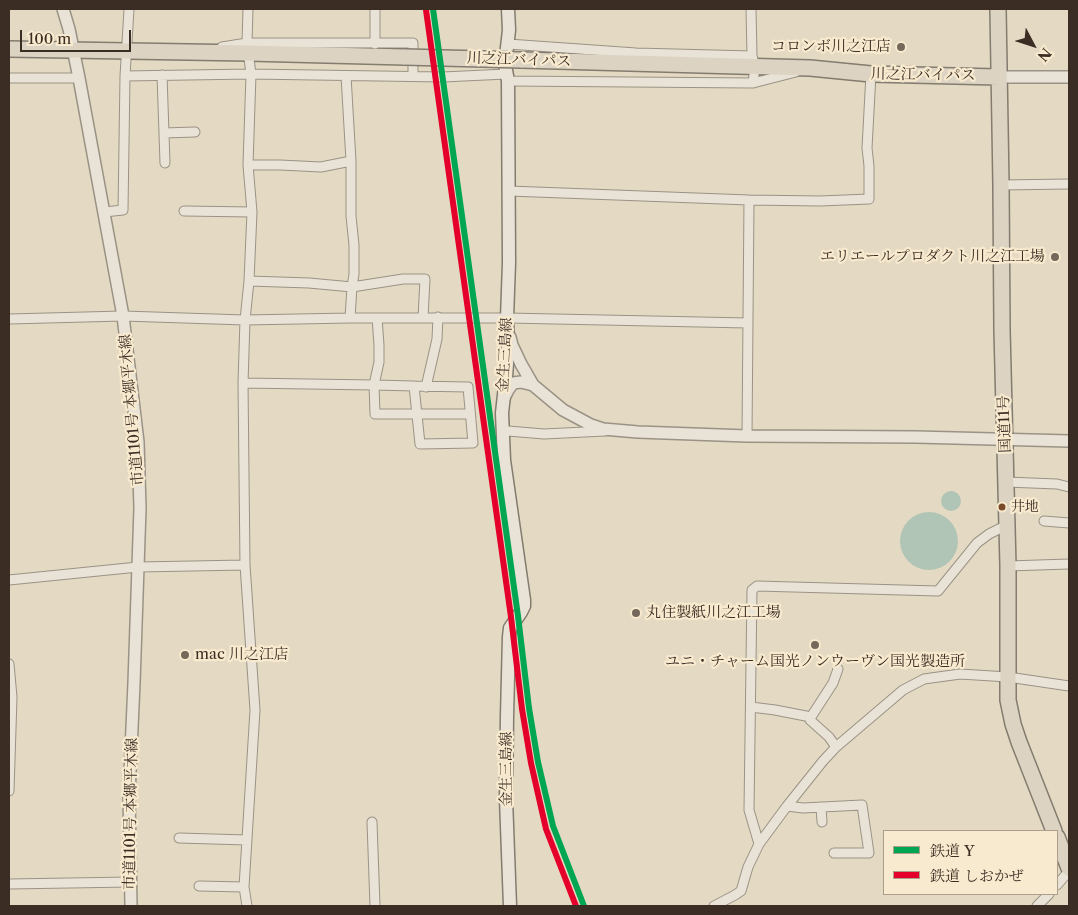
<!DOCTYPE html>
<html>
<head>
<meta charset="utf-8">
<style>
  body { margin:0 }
  #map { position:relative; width:1078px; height:915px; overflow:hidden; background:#e4d9c2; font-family:"Libre Caslon Text","Noto Serif JP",serif }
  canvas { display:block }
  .frame { position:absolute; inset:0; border:10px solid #3b2d24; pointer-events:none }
  .legend { position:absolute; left:883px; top:830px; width:175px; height:65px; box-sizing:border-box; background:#f7eace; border:1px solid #ac9e8a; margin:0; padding:6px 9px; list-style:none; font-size:15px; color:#3b2d24 }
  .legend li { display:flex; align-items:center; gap:10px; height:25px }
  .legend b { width:25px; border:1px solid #ac9e8a }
  .north { position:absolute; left:1008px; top:20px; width:50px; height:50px; -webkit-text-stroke:4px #f7eace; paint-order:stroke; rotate:130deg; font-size:14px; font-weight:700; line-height:20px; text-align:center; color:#3b2d24 }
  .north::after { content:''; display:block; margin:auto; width:18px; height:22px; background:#3b2d24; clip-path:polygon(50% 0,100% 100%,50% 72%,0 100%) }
  .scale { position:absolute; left:20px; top:30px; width:111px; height:22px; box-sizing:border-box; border:2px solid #3b2d24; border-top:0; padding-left:6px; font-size:15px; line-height:18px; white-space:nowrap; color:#3b2d24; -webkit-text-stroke:4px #f7eace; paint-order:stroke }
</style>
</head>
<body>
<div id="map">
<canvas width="1078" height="915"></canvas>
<div class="frame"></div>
<ul class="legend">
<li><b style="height:6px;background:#00a651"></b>鉄道 Y</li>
<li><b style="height:6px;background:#e4002b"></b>鉄道 しおかぜ</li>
</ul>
<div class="north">N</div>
<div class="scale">100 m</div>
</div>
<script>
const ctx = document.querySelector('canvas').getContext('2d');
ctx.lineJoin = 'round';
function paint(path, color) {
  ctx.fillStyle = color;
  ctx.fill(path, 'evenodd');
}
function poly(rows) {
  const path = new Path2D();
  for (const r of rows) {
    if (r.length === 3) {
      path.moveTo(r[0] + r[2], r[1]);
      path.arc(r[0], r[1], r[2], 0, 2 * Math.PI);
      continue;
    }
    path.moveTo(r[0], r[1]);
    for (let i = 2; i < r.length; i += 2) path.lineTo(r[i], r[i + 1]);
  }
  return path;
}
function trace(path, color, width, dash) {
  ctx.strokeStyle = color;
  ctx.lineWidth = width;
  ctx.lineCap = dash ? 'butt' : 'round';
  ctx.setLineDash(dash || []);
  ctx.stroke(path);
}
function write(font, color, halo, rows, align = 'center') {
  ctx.font = font + ' "Libre Caslon Text","Noto Serif JP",serif';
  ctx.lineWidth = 4.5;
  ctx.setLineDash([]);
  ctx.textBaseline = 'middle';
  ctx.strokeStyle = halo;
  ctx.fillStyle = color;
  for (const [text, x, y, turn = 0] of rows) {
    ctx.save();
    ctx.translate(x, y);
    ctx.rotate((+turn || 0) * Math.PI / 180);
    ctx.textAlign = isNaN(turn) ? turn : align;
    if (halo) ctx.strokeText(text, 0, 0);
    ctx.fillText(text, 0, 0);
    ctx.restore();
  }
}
paint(poly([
  [951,501,10],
  [929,541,29]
]), '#b1c5b6');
const minor = poly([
  [751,9,752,56],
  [375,44,375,9],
  [222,47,247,43,413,43,413,76],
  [162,75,165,163],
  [125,76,251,74,443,77,506,74],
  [9,78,79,78],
  [508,81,753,83,755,67,752,56,636,53,508,44],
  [753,83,796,72],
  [164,133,195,132],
  [248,165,280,165,321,167,351,161,346,76],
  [1001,185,1069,184],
  [509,191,749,200,820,201,869,199,869,166,867,148,871,74],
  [184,211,252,212],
  [104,212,123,210,125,76,129,9],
  [249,281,309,283,352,287,403,279,425,279,423,318],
  [350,318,352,287,354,274,354,245,351,216,351,161],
  [9,319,123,316,245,320,350,318,507,318,748,323],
  [243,383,374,385,379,362,379,345,377,318],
  [414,386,468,387,473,443,420,444,414,386],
  [414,386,374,385,375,414,470,414],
  [426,387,437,339,438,317],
  [503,432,508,431,544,434,605,431],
  [747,436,749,200],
  [1006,482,1057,484,1069,487],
  [1044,521,1069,523],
  [1008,566,1069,564],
  [9,580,138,567,245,565],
  [9,664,12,697,9,791],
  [751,707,775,710,811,717,833,683,838,669],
  [811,717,810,720,829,737,836,747],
  [787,806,803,808,862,805,869,853,834,853],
  [821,807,822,822],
  [372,822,375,906],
  [179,838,247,840],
  [759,844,749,810,752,590,757,586,938,591,977,543,989,534,1007,525],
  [9,884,130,882],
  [1057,885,1069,871],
  [199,886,244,887],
  [247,906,244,887,255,710,245,565,243,383,245,320,249,281,252,212,248,165,251,74,247,43,248,9],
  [714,906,735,895,741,891,748,867,759,844,787,806,823,761,836,747,903,690,924,679,960,674,1008,677,1069,686],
  [1037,906,1049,894]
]);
const tertiary = poly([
  [63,9,69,29,79,78,123,316,138,442,140,508,134,683,129,795,131,906],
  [998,77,1069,77],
  [510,337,512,345,521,364,533,385,563,410,591,425,603,429,638,432,747,436,916,437,1069,441],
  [504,398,508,390,513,383,521,382,533,385]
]);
const secondary = poly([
  [508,9,509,30,505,65,508,81,509,263,507,318,508,351,506,377,502,413,504,460,524,600,524,606,521,612,510,628,509,637,507,716,506,799,510,906]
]);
const trunk = poly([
  [998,9,1001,185,1002,330,1008,566,1008,700,1013,724,1019,742,1054,831],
  [9,49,248,53,405,57],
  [521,60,810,68,871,74,998,77],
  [1057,837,1069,868]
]);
trace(minor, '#9a9385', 11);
trace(tertiary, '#9a9385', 14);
trace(secondary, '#837c6f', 15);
trace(trunk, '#837c6f', 18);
trace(minor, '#e9e3d7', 9);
trace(tertiary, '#e9e3d7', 11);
trace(secondary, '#e9e3d7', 12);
trace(trunk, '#dcd3c3', 15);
const trunkBridge = poly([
  [405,57,521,60]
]);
trace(trunkBridge, '#837c6f', 18, []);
trace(trunkBridge, '#dcd3c3', 15);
trace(poly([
  [433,9,518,616,529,708,538,762,553,826,584,906]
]), '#00a651', 6);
trace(poly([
  [426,10,511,617,522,709,531,763,546,829,576,906]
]), '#e4002b', 6);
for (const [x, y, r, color] of [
  [901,47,5,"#76695b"],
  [1055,257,5,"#76695b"],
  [1002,507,4.5,"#7a4b2a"],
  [636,613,5,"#76695b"],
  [815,645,5,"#76695b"],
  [185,655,5,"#76695b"]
]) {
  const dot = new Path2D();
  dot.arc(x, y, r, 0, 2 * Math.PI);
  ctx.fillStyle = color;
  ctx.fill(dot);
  trace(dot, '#f7eace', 2);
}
write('14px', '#3b2d24', '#f7eace', [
  ["井地",1011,507]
], 'left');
write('15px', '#3b2d24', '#f7eace', [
  ["コロンボ川之江店",891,47],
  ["エリエールプロダクト川之江工場",1045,257],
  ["丸住製紙川之江工場",646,613,"left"],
  ["mac 川之江店",195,655,"left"],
  ["ユニ・チャーム国光ノンウーヴン国光製造所",815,662,"center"]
], 'right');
write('15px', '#3b2d24', '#f7eace', [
  ["川之江バイパス",519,60,2],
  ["川之江バイパス",923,75,1],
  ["金生三島線",505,355,-87],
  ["市道1101号 本郷平木線",132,410,-95],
  ["国道11号",1005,424,-92],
  ["金生三島線",507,769,-90],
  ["市道1101号 本郷平木線",131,814,-89]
]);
</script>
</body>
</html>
